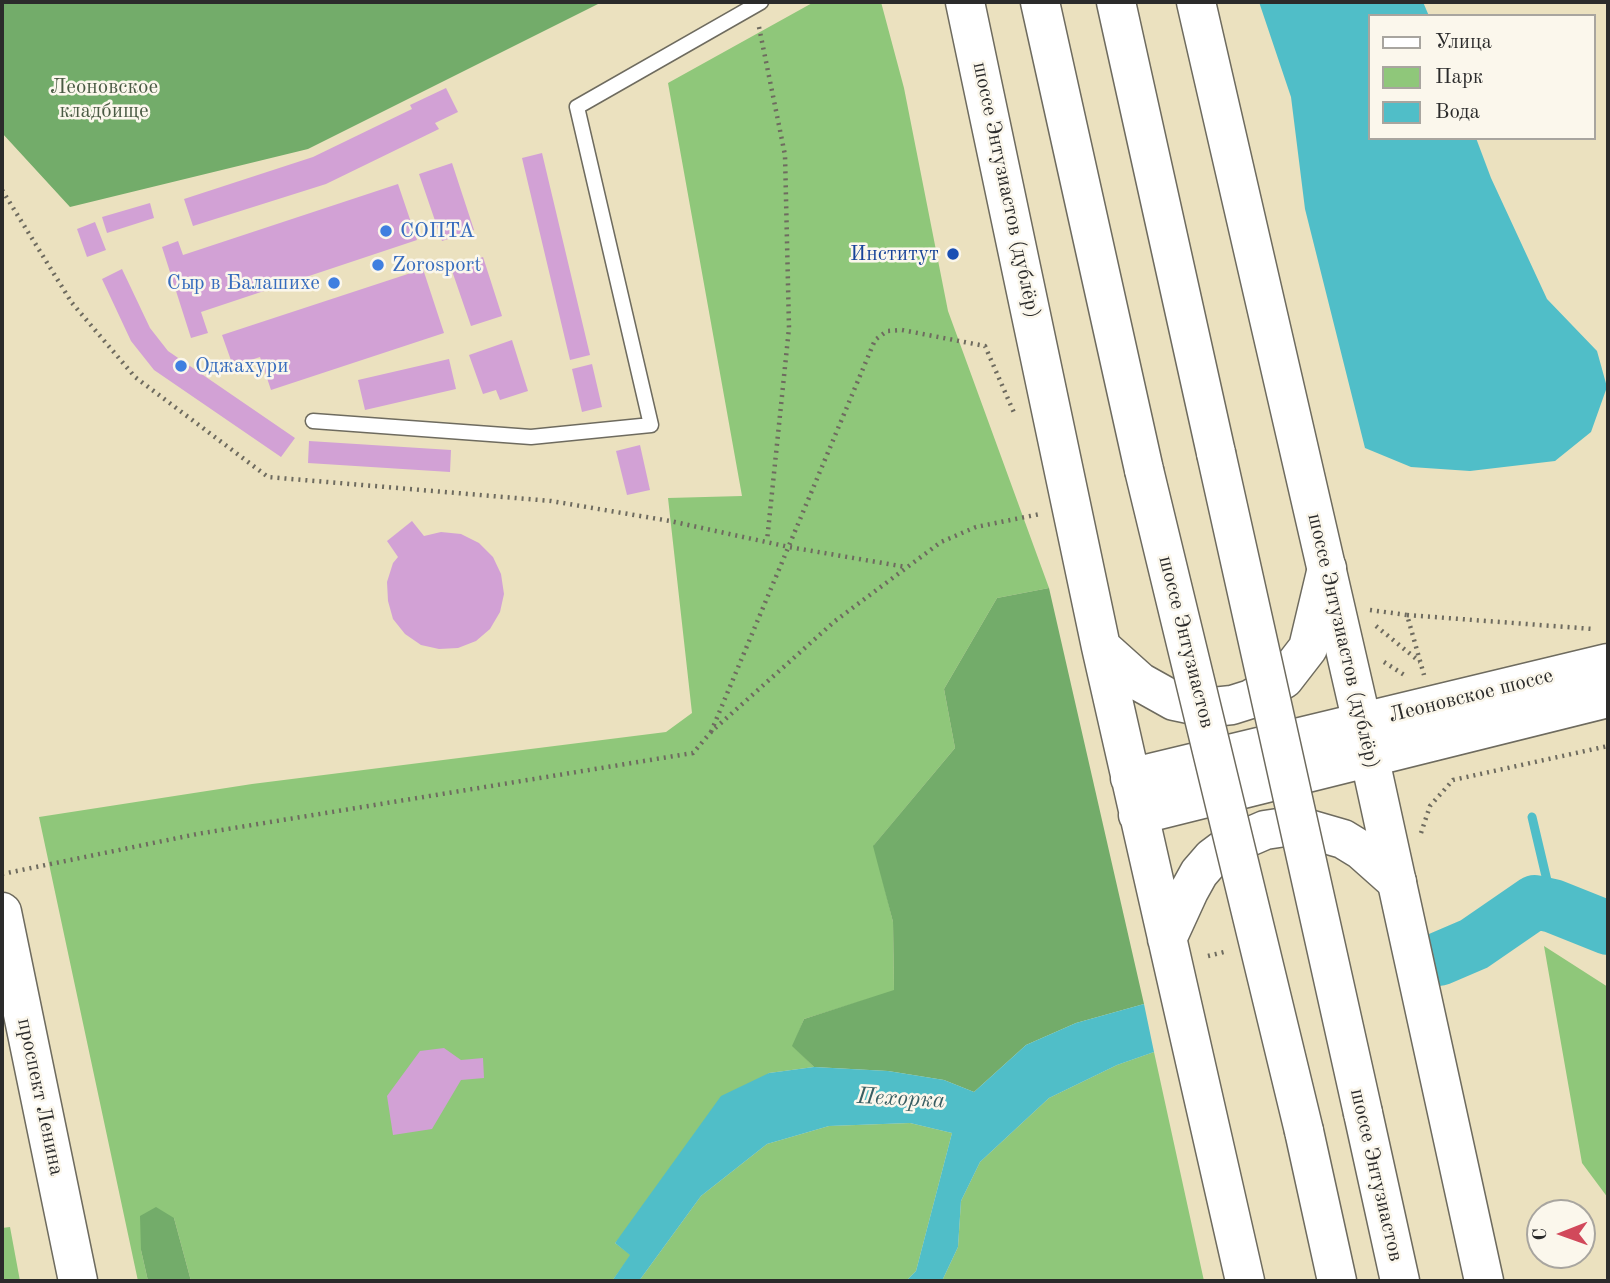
<!DOCTYPE html>
<html>
<head>
<meta charset="utf-8">
<style>
  body { margin:0 }
  #map { position:relative; width:1610px; height:1283px; overflow:hidden; background:#ebe1bf; font-family:"Old Standard TT",serif }
  canvas { display:block }
  .frame { position:absolute; inset:0; border:4px solid #2b2b2b; pointer-events:none }
  .legend { position:absolute; left:1368px; top:14px; width:228px; height:126px; box-sizing:border-box; background:#fbf7ec; border:2px solid #a8a59f; margin:0; padding:9px 12px; list-style:none; font-size:21px; color:#2b2b2b }
  .legend li { display:flex; align-items:center; gap:14px; height:35px }
  .legend b { width:35px; border:2px solid #a8a59f }
  .north { position:absolute; left:1526px; top:1199px; width:70px; height:70px; box-sizing:border-box; background:#fbf7ec; border:2px solid #a8a59f; border-radius:50%; rotate:269deg; font-size:19px; font-weight:700; line-height:28px; text-align:center; color:#2b2b2b }
  .north::after { content:''; display:block; margin:auto; width:24px; height:32px; background:#d1495b; clip-path:polygon(50% 0,100% 100%,50% 72%,0 100%) }
</style>
</head>
<body>
<div id="map">
<canvas width="1610" height="1283"></canvas>
<div class="frame"></div>
<ul class="legend">
<li><b style="height:9px;background:#fff"></b>Улица</li>
<li><b style="height:19px;background:#8fc77a"></b>Парк</li>
<li><b style="height:19px;background:#50bec8"></b>Вода</li>
</ul>
<div class="north">С</div>
</div>
<script>
const ctx = document.querySelector('canvas').getContext('2d');
ctx.lineJoin = 'round';
function paint(path, color) {
  ctx.fillStyle = color;
  ctx.fill(path, 'evenodd');
}
function poly(rows) {
  const path = new Path2D();
  for (const r of rows) {
    path.moveTo(r[0], r[1]);
    for (let i = 2; i < r.length; i += 2) path.lineTo(r[i], r[i + 1]);
  }
  return path;
}
function trace(path, color, width, dash) {
  ctx.strokeStyle = color;
  ctx.lineWidth = width;
  ctx.lineCap = dash ? 'butt' : 'round';
  ctx.setLineDash(dash || []);
  ctx.stroke(path);
}
function write(font, color, halo, rows, align = 'center') {
  ctx.font = font + ' "Old Standard TT",serif';
  ctx.lineWidth = 5;
  ctx.setLineDash([]);
  ctx.textBaseline = 'middle';
  ctx.strokeStyle = halo;
  ctx.fillStyle = color;
  for (const [text, x, y, turn = 0] of rows) {
    ctx.save();
    ctx.translate(x, y);
    ctx.rotate((+turn || 0) * Math.PI / 180);
    ctx.textAlign = isNaN(turn) ? turn : align;
    if (halo) ctx.strokeText(text, 0, 0);
    ctx.fillText(text, 0, 0);
    ctx.restore();
  }
}
paint(poly([
  [814,2,881,2,904,88,948,311,1049,588,997,598,944,689,955,748,874,845,893,922,894,991,804,1019,793,1046,814,1067,769,1073,615,1243,631,1255,612,1281,191,1281,174,1218,141,1250,148,1281,138,1281,39,817,252,784,666,732,692,713,668,498,742,496,668,83],
  [1544,946,1608,987,1608,1198,1582,1163],
  [1154,1052,1204,1281,942,1281,958,1247,961,1201,980,1162,1049,1098,1117,1065],
  [910,1123,952,1133,916,1271,906,1281,639,1281,701,1196,767,1144,829,1126],
  [10,1227,20,1281,2,1281,2,1228]
]), '#8fc77a');
paint(poly([
  [2,2,602,2,308,149,70,207,2,133],
  [1049,588,1144,1004,1076,1023,1026,1045,974,1092,944,1080,888,1071,814,1067,792,1046,804,1019,894,990,893,922,873,846,955,748,944,689,997,598],
  [156,1207,174,1218,191,1281,148,1281,141,1250,140,1216]
]), '#73ac6a');
paint(poly([
  [1259,2,1423,2,1429,16,1370,16,1370,138,1476,138,1491,178,1547,299,1597,351,1607,387,1591,432,1555,461,1470,471,1411,467,1365,448,1305,209,1291,97],
  [1144,1004,1154,1052,1117,1065,1049,1098,980,1162,961,1201,958,1247,942,1281,906,1281,916,1271,952,1133,910,1123,829,1126,767,1144,701,1196,639,1281,612,1281,630,1255,615,1243,721,1096,769,1073,814,1067,888,1071,944,1080,974,1092,1026,1045,1076,1023]
]), '#50bec8');
trace(poly([
  [1532,817,1553,906]
]), '#50bec8', 9);
trace(poly([
  [1439,959,1474,944,1535,902,1553,906,1608,928]
]), '#50bec8', 54);
paint(poly([
  [446,88,458,112,435,123,439,129,326,184,193,226,184,199,313,157,412,109,410,105],
  [542,153,590,355,570,360,522,158],
  [452,163,474,230,442,241,419,174],
  [398,184,417,240,201,312,208,333,191,338,162,247,178,241,183,255],
  [150,203,154,218,107,233,102,217],
  [95,222,106,250,87,257,77,229],
  [483,257,502,316,471,326,451,268],
  [122,269,150,328,168,351,295,438,281,457,154,370,131,341,102,279],
  [423,269,444,333,271,390,260,357,233,366,222,335],
  [512,340,528,391,500,400,496,390,483,394,469,355],
  [449,359,456,389,365,410,358,380],
  [592,364,602,407,582,412,572,369],
  [309,441,451,450,450,472,308,463],
  [640,445,650,490,627,495,616,451],
  [412,521,424,536,441,532,461,534,479,543,493,557,501,574,504,594,500,612,490,629,476,641,458,648,439,649,421,645,405,634,393,619,388,601,387,582,393,563,398,557,387,541],
  [444,1048,461,1060,483,1058,484,1078,461,1080,432,1129,393,1135,387,1096,420,1051]
]), '#d2a1d5');
const service = poly([
  [313,421,531,437,651,425,577,107,761,2]
]);
const secondary = poly([
  [965,2,1101,647,1245,1281],
  [1101,647,1140,682,1174,701,1193,705,1213,707,1232,705,1251,699,1284,679,1308,648,1327,568],
  [1130,778,1608,663],
  [1138,815,1608,698],
  [2,912,78,1281],
  [1167,939,1189,891,1199,873,1212,858,1228,846,1265,830,1285,827,1305,828,1343,839,1361,850,1397,882]
]);
const primary = poly([
  [1196,2,1362,723,1484,1281]
]);
const trunk = poly([
  [1040,2,1144,470],
  [1116,2,1216,453],
  [1363,1113,1400,1281],
  [1304,1131,1337,1281]
]);
trace(service, '#6e6b5f', 17);
trace(secondary, '#6e6b5f', 41);
trace(primary, '#6e6b5f', 41);
trace(trunk, '#6e6b5f', 41);
trace(poly([
  [759,27,785,155,789,328,767,541],
  [2,190,72,303,135,377,268,477,551,501,670,521,789,547,906,567],
  [1370,610,1407,615,1424,675],
  [1407,615,1593,629],
  [1376,626,1420,662],
  [1384,662,1406,676],
  [711,732,875,340,887,331,902,330,985,346,1015,415],
  [1421,833,1430,806,1453,780,1608,746],
  [2,874,197,834,693,753,711,732,835,621,941,542,976,527,1040,514],
  [1208,956,1228,951]
]), '#6e6b5f', 4.5, [2, 5]);
trace(service, '#fff', 14);
trace(secondary, '#fff', 38);
trace(primary, '#fff', 38);
trace(trunk, '#fff', 38);
const trunkBridge = poly([
  [1216,453,1363,1113],
  [1144,470,1304,1131]
]);
trace(trunkBridge, '#6e6b5f', 41, []);
trace(trunkBridge, '#fff', 38);
for (const [x, y, r, color] of [
  [386,231,7,"#3f7fe0"],
  [953,254,7,"#1a4fb4"],
  [378,265,7,"#3f7fe0"],
  [334,283,7,"#3f7fe0"],
  [181,366,7,"#3f7fe0"]
]) {
  const dot = new Path2D();
  dot.arc(x, y, r, 0, 2 * Math.PI);
  ctx.fillStyle = color;
  ctx.fill(dot);
  trace(dot, '#fbf7ec', 2.5);
}
write('21px', '#495a43', '#fbf7ec', [
  ["Леоновское",104,87],
  ["кладбище",104,111]
]);
write('21px', '#2b2b2b', '#fbf7ec', [
  ["шоссе Энтузиастов (дублёр)",1006,190,78],
  ["шоссе Энтузиастов (дублёр)",1343,641,77],
  ["шоссе Энтузиастов",1186,642,76],
  ["Леоновское шоссе",1471,696,-14],
  ["проспект Ленина",40,1097,78],
  ["шоссе Энтузиастов",1376,1175,77]
]);
write('21px', '#366cbe', '#fbf7ec', [
  ["СОПТА",400,231],
  ["Zorosport",392,265],
  ["Сыр в Балашихе",320,283,"right"],
  ["Оджахури",195,366]
], 'left');
write('21px', '#164399', '#fbf7ec', [
  ["Институт",939,254]
], 'right');
write('italic 23px', '#385e62', '#fbf7ec', [
  ["Пехорка",901,1099,3]
]);
</script>
</body>
</html>
